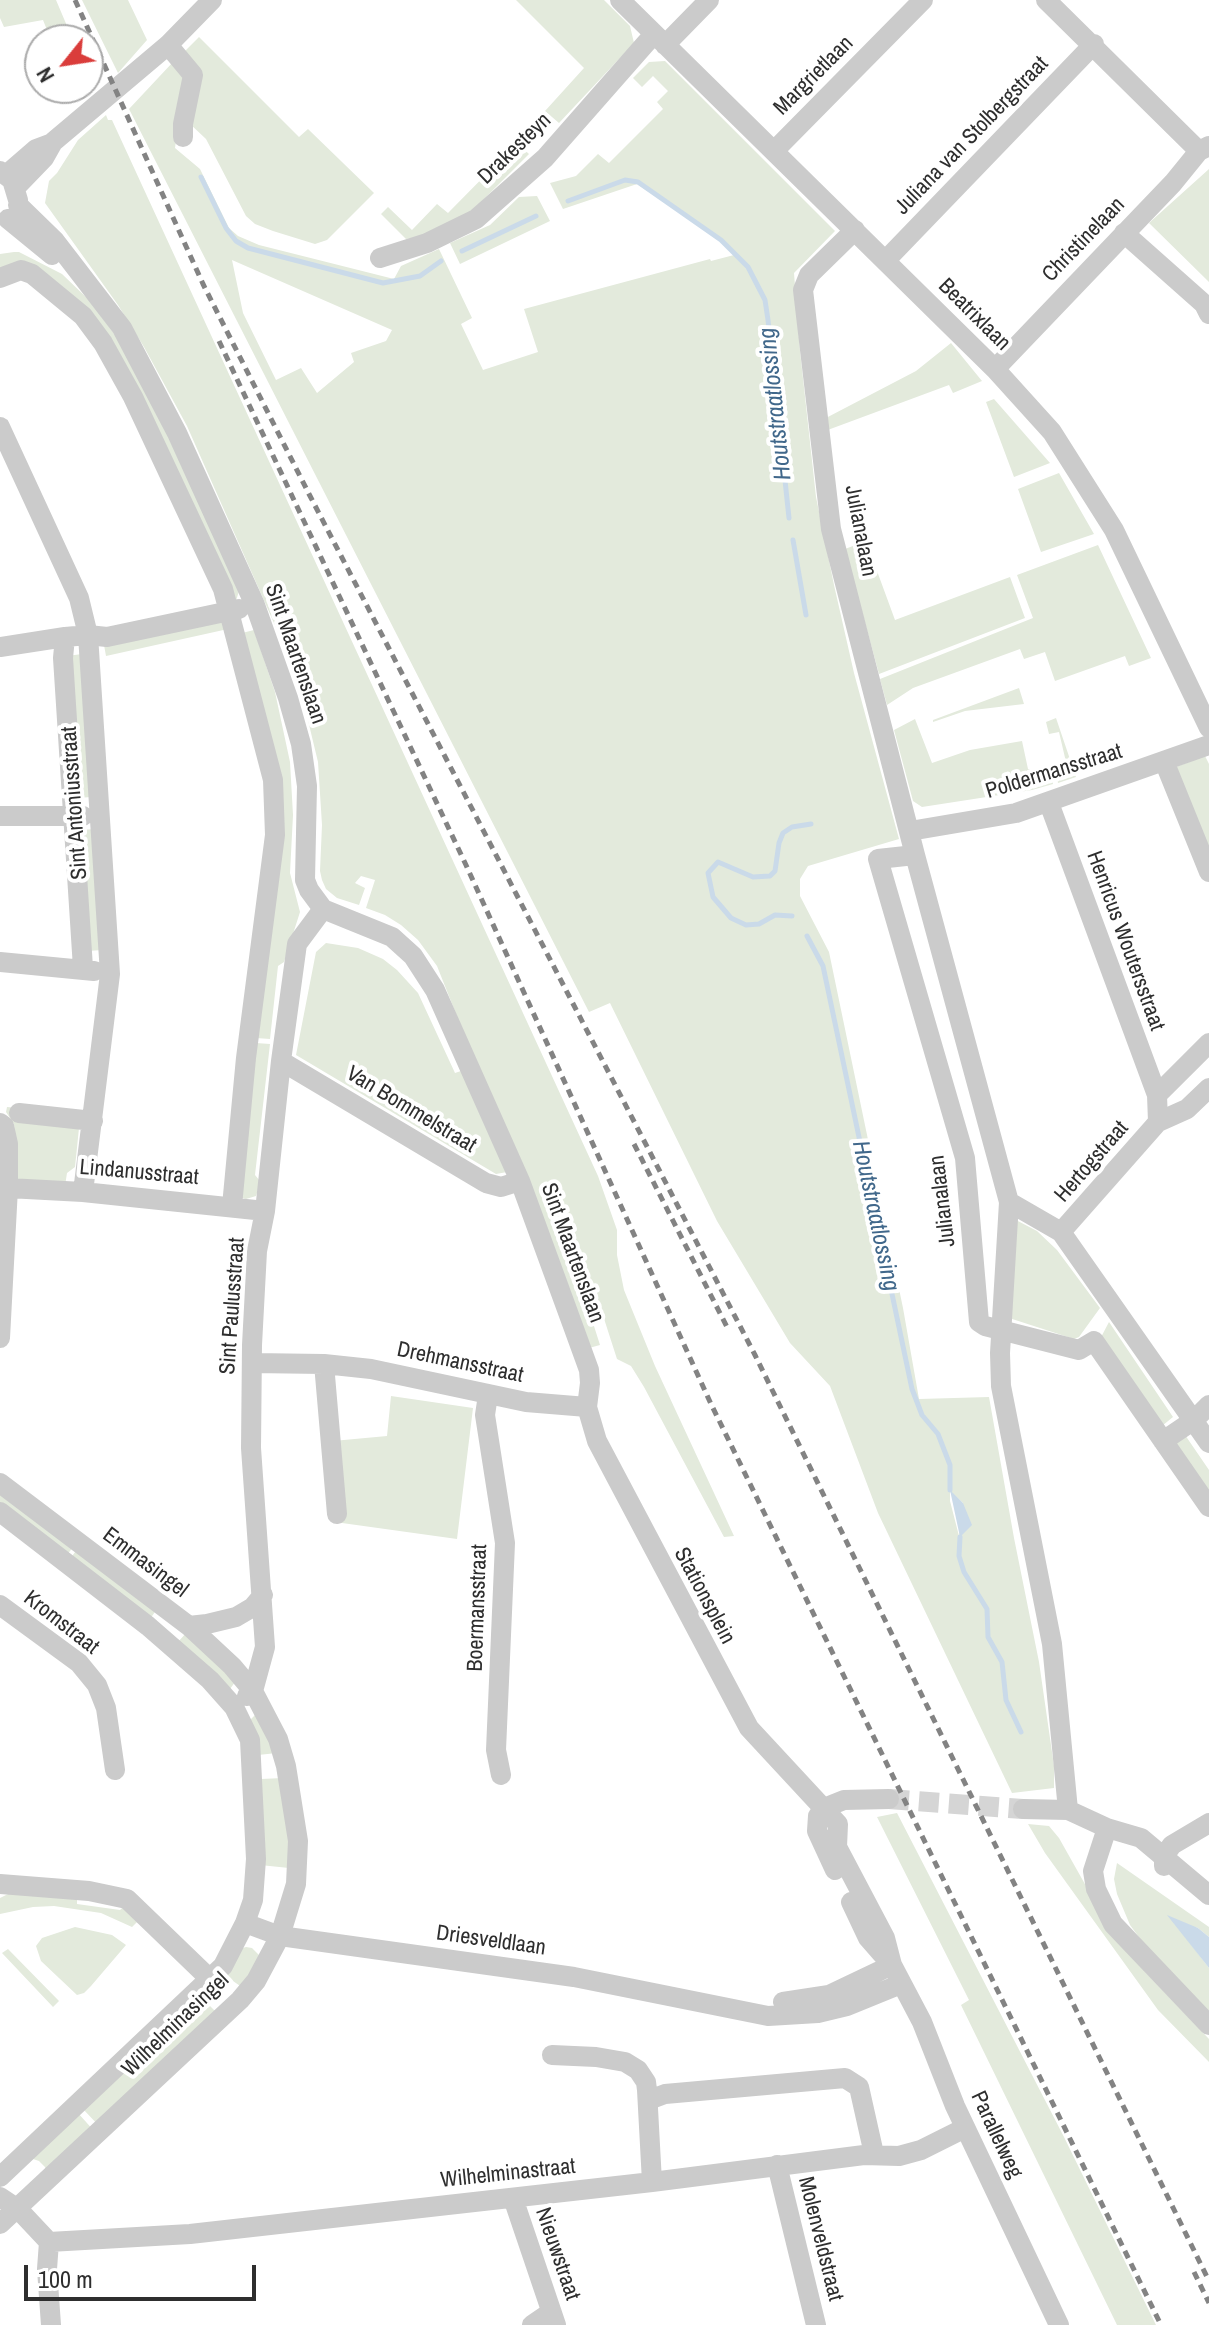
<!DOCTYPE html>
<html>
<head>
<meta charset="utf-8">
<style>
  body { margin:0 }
  #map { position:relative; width:1209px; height:2325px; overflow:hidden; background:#fff; font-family:"Archivo Narrow",sans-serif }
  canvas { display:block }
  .north { position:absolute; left:24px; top:24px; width:80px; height:80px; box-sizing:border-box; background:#fff; border:2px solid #ababab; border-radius:50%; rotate:240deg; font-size:22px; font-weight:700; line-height:32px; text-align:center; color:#2e2e2e }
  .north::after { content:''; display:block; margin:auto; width:28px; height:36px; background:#da3d3b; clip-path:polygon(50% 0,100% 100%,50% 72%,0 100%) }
  .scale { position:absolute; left:24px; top:2265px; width:232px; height:36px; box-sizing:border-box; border:4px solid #2e2e2e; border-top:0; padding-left:10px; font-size:24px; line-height:28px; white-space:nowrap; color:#2e2e2e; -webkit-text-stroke:6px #fff; paint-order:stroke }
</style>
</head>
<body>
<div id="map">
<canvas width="1209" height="2325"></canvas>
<div class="north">N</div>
<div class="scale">100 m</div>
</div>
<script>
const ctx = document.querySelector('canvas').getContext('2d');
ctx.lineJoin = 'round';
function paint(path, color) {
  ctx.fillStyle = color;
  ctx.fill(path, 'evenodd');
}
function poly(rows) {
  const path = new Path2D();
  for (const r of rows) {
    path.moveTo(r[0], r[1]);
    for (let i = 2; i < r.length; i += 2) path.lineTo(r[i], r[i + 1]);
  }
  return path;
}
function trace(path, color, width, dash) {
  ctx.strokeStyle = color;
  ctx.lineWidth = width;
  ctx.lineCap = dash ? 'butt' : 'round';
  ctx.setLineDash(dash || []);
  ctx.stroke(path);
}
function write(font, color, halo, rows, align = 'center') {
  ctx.font = font + ' "Archivo Narrow",sans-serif';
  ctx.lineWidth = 8;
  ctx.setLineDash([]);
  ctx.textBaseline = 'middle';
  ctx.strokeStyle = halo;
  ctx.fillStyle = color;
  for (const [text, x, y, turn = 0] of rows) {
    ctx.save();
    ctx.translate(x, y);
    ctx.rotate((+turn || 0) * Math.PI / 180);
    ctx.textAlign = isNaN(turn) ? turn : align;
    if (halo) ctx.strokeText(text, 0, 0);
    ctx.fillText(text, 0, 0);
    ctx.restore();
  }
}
paint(poly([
  [0,0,56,0,73,40,51,40,43,20,4,27,0,18],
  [82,0,128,0,147,40,118,73],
  [516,0,604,0,630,26,634,43,559,123,545,111,584,68],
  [199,37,299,137,308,129,374,193,327,240,315,244,273,231,255,224,246,216,206,139,189,123,184,52],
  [665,61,835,231,794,273,800,351,816,497,834,585,854,673,899,839,808,866,800,879,800,896,829,952,903,1308,919,1399,989,1397,1014,1538,1039,1662,1054,1766,1054,1788,1012,1793,878,1513,830,1386,790,1343,717,1221,610,1003,589,1012,129,109,173,62,185,77,175,148,200,169,229,228,238,236,259,245,394,279,401,266,439,249,472,318,461,324,483,370,538,352,524,309,710,259,711,261,734,255,721,241,637,184,563,209,550,183,576,176,598,154,609,163,663,109,657,102,668,91,653,76,642,87,633,78,649,62],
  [232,260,392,330,386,341,351,353,354,362,317,393,301,368,276,380,243,313],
  [950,1491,963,1503,959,1536,950,1501],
  [106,115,108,120,112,120,598,1176,617,1230,617,1255,624,1290,655,1366,734,1536,724,1537,644,1387,631,1366,617,1359,598,1300,587,1304,600,1345,589,1348,437,966,418,940,401,925,385,915,366,908,375,880,361,876,355,883,365,888,359,905,337,898,326,889,322,880,320,871,322,825,318,762,299,683,285,648,187,426,144,347,118,305,45,203,49,181,57,173,78,140],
  [517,143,529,154,470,213,423,237,406,239,381,214,388,207,412,230,437,204,448,213],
  [1209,169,1209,282,1149,223],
  [537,196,550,221,460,264,450,243,490,225,519,197],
  [14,252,19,252,62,274,89,300,132,358,239,591,236,601,138,394,60,286,0,271,0,254],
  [951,343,982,381,953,393,949,385,825,431,824,419,916,371],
  [994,399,1050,463,1014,477,986,402],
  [1059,473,1094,534,1041,552,1018,489],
  [866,541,895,620,1010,577,1025,618,879,674,845,549],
  [1098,545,1151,658,1129,666,1125,656,1055,681,1045,652,1024,659,1020,649,913,688,887,705,880,679,1033,618,1017,575],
  [222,620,228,629,106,656,104,645],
  [254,630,275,692,290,762,293,815,290,873,300,912,284,962,278,966,270,1039,256,1038,281,834,242,633],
  [82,654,92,797,77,798,67,656],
  [1019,688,1024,704,965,711,933,722,933,720],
  [1056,718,1076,777,1058,783,1054,765,1066,762,1059,732,1049,734,1046,722],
  [915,719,932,763,970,750,1022,741,1028,769,1051,769,1053,784,1032,790,922,807,913,801,894,730],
  [1205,756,1209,764,1209,851,1176,767],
  [95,829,103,950,87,951,80,830],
  [326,943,358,948,383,959,397,970,418,993,455,1073,461,1071,507,1172,496,1174,296,1055,316,952],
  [256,1043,270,1044,255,1175,260,1181,258,1190,256,1196,246,1199,242,1198],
  [7,1107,18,1108,79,1128,75,1167,67,1173,65,1186,18,1181,14,1124,6,1112],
  [1014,1219,1037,1231,1057,1250,1100,1308,1079,1337,1074,1339,1006,1317],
  [1109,1322,1173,1417,1157,1430,1099,1341],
  [391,1396,473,1408,457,1539,342,1523,333,1441,387,1436],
  [1183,1432,1209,1470,1209,1502,1168,1444],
  [0,1490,74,1546,66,1556,0,1507],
  [78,1548,157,1609,150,1619,70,1559],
  [187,1632,238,1678,230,1689,178,1642],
  [255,1715,277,1753,258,1755,249,1721],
  [283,1778,289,1840,289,1868,260,1865,261,1779],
  [897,1813,1064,2137,1156,2325,1117,2325,961,2005,969,2000,877,1817],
  [1028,1824,1049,1826,1059,1838,1095,1902,1146,1973,1209,2039,1209,2062,1158,2010,1045,1853],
  [1117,1863,1209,1927,1209,1937,1198,1928,1174,1922,1209,1968,1209,2012,1150,1952,1130,1925,1117,1894,1114,1879],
  [18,1889,77,1894,77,1904,120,1910,123,1907,137,1922,132,1927,101,1913,54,1906,33,1907,0,1914,0,1898],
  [75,1927,112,1935,126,1945,91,1986,84,1993,77,1995,41,1961,36,1946,42,1938],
  [246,1947,252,1948,259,1955,243,1988,223,1974,240,1949],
  [8,1949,59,2001,53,2007,2,1953],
  [200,1996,218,2014,100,2127,83,2109],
  [78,2113,95,2132,47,2176,45,2167,39,2161,30,2158]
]), '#e3eadc');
paint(poly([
  [950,1490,963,1503,972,1525,960,1537],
  [1167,1915,1198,1928,1209,1937,1209,1968]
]), '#cadae9');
trace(poly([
  [201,177,226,228,236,241,248,248,383,283,420,276,441,261],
  [568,201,625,180,638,182,721,240,748,267,765,300,768,320,789,518],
  [462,251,536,216],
  [793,540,806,615],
  [792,916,775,915,759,924,746,925,731,918,713,897,708,873,718,862,753,877,770,876,775,871,779,843,783,833,792,827,811,824],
  [807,936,823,966,912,1389,922,1415,938,1434,950,1465,950,1490],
  [960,1537,959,1556,964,1572,987,1609,988,1637,1002,1662,1006,1700,1021,1732]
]), '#cadae9', 5);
trace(poly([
  [889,1799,1023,1809]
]), '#d5d5d5', 20, [20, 10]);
trace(poly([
  [620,0,995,369,1052,432,1114,530,1209,728],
  [1046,0,1199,151],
  [168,45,193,75,183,124,183,137],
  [665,45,709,0],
  [774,151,923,0],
  [0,171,12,180,18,200],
  [6,175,36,149,52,143],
  [16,187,44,158,53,142,168,45,212,0],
  [18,205,55,241,122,328,177,433,255,605,288,698,301,744,307,786,305,880,309,890,323,909,392,937,413,956,435,990,520,1181,573,1326,589,1370,590,1383,587,1407,597,1441,749,1728,838,1824],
  [8,219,52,255],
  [855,230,809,275,803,290,831,529,915,855,1009,1202,1000,1353,1001,1386,1052,1644,1068,1810],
  [1124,233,1204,304,1209,314],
  [380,258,427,243,476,219,545,158,654,34],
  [885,261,1094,44],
  [0,278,21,270,32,274,83,316,103,343,133,397,223,589,273,780,275,835,246,1058,232,1206],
  [995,369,1173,183,1199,151,1209,146],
  [0,427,79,598,88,635,110,974,83,1192],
  [65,637,63,658,83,968],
  [0,647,65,637,88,635,107,637,239,609],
  [1164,761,1209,872],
  [1049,803,1157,1095,1158,1122],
  [0,816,83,816],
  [910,831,1016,813,1209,745],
  [915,855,878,859,965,1158,979,1322,985,1326,1079,1350,1094,1341,1209,1507],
  [0,962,94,971],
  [281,1061,486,1183,501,1187,520,1181],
  [1157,1095,1209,1043],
  [19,1113,93,1121],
  [0,1123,4,1126,8,1144,8,1188,0,1338],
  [8,1188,83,1192,265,1211],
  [1009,1202,1061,1232,1209,1443],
  [1061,1232,1158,1122,1187,1109,1209,1088],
  [252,1363,324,1364,371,1369,526,1402,587,1407],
  [324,1364,337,1514],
  [488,1395,485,1415,505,1543,496,1750,501,1775],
  [1163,1441,1194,1420,1209,1405],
  [0,1483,189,1626,232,1666,253,1691,278,1739,286,1766,298,1841,296,1884,280,1936,256,1981,240,2000,0,2224],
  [0,1512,148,1626,210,1680,234,1707,250,1740,256,1859,253,1900,245,1923,223,1966,0,2177],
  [0,1605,79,1663,97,1685,106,1708,115,1770],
  [189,1626,207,1624,236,1617,253,1607,263,1595],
  [247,1696,253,1691,265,1647,251,1448,252,1345,257,1251,265,1211,281,1061,297,944,323,909],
  [824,1808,818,1816,817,1831,835,1870],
  [824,1808,844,1800,889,1799],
  [1023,1809,1068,1810,1107,1828,1141,1838,1209,1895],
  [838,1824,837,1847,885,1938,892,1965,922,2022,955,2106,1059,2325],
  [1107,1828,1093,1871,1096,1889,1113,1924,1209,2025],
  [1164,1866,1164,1856,1172,1845,1209,1823],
  [0,1884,89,1891,127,1899,210,1979],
  [851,1902,868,1938,889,1962],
  [245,1923,280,1936,574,1977,768,2016,818,2013,847,2006,901,1984],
  [783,2002,829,1995,892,1965],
  [552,2055,596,2057,625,2062,638,2070,646,2082,647,2090,652,2182],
  [649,2100,665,2094,845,2078,859,2087,874,2154],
  [777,2165,816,2325],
  [0,2197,18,2209,49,2242,47,2269,51,2325],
  [513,2198,556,2325],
  [49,2242,190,2234,652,2182,864,2155,899,2156,921,2150,965,2128],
  [532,2325,551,2312]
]), '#cbcbcb', 20);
trace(poly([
  [75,0,203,284,309,494,755,1355,1209,2281],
  [219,341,466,865,711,1404,1161,2325],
  [634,1144,728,1329],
  [1194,2272,1209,2303]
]), '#838383', 5, [8, 6]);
write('22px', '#2e2e2e', '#fff', [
  ["Margrietlaan",814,76,-45],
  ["Juliana van Stolbergstraat",972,136,-46],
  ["Drakesteyn",515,149,-44],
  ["Christinelaan",1084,240,-46],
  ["Beatrixlaan",974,315,45],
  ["Julianalaan",860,531,79],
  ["Sint Maartenslaan",295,654,71],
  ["Poldermansstraat",1054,772,-17],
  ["Sint Antoniusstraat",75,803,-94],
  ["Henricus Woutersstraat",1125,941,70],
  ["Van Bommelstraat",411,1110,31],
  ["Hertogstraat",1092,1162,-49],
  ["Lindanusstraat",139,1173,5],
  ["Julianalaan",943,1201,-97],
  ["Sint Maartenslaan",572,1253,70],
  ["Sint Paulusstraat",233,1306,-86],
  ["Drehmansstraat",460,1363,12],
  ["Emmasingel",145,1563,37],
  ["Stationsplein",704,1596,62],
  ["Boermansstraat",478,1608,-88],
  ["Kromstraat",61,1623,38],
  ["Driesveldlaan",491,1941,8],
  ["Wilhelminasingel",176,2025,-44],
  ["Parallelweg",996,2135,65],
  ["Wilhelminastraat",508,2174,-6],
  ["Molenveldstraat",820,2239,76],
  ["Nieuwstraat",557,2254,71]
]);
write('italic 24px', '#41688b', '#fff', [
  ["Houtstraatlossing",776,404,-96],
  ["Houtstraatlossing",875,1216,78]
]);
</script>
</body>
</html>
